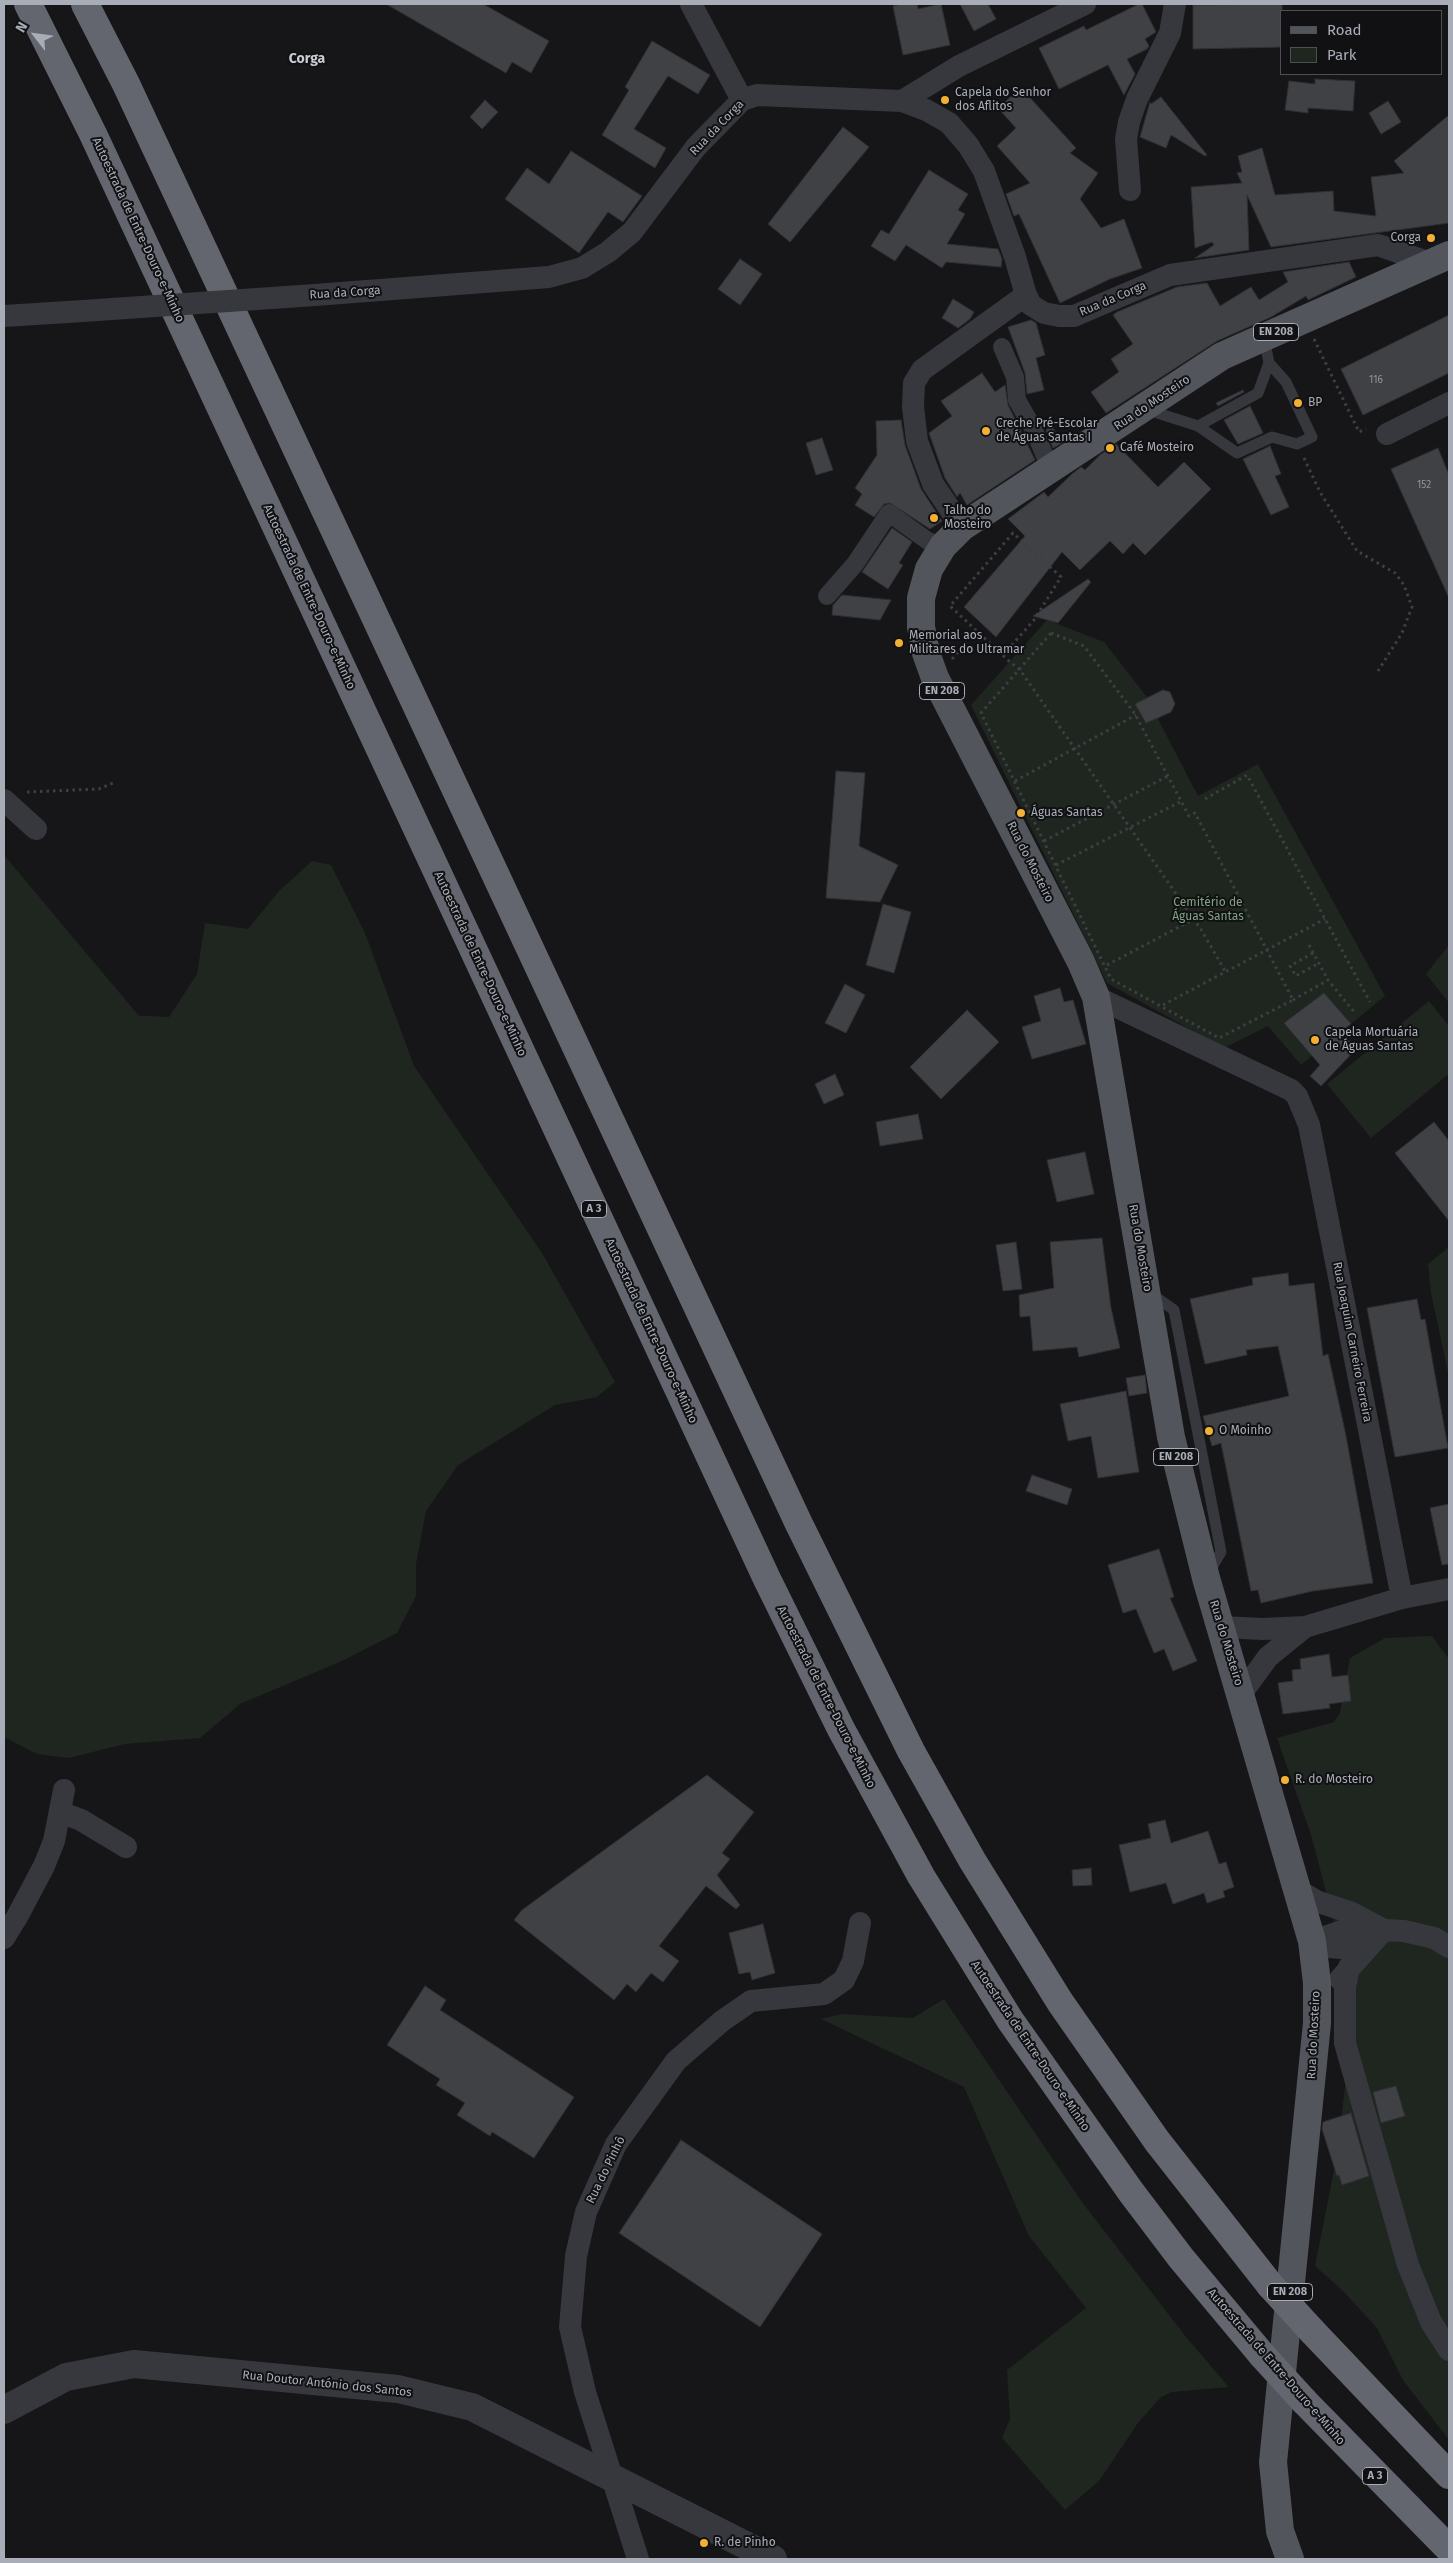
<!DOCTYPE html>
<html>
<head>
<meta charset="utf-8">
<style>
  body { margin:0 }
  #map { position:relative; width:1453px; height:2563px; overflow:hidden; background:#161618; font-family:"Fira Sans",sans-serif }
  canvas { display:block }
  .frame { position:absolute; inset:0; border:5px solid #a8adb8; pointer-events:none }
  .legend { position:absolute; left:1280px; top:10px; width:162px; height:65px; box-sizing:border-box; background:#111113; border:1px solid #4d4f55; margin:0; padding:6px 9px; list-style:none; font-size:15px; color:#a8adb8 }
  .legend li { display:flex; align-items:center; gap:10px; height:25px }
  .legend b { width:25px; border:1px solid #4d4f55 }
  .north { position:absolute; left:10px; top:10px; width:50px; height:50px; -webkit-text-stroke:4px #111113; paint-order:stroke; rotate:300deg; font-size:14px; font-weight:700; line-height:20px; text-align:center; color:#a8adb8 }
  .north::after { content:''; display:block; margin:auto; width:18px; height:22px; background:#a8adb8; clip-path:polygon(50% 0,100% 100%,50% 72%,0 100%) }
</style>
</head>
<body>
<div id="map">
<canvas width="1453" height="2563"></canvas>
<div class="frame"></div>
<ul class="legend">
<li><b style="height:6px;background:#53555c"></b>Road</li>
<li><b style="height:14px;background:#1e261f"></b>Park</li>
</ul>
<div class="north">N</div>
</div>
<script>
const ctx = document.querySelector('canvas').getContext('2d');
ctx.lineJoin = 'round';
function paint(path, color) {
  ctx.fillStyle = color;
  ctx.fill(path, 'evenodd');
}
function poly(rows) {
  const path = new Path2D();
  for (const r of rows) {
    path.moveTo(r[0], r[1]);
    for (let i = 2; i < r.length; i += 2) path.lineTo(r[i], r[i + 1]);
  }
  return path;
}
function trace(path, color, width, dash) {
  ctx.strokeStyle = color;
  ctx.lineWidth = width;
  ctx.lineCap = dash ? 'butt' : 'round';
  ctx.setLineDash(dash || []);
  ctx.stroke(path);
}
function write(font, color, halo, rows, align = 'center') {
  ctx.font = font + ' "Fira Sans",sans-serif';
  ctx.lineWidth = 4;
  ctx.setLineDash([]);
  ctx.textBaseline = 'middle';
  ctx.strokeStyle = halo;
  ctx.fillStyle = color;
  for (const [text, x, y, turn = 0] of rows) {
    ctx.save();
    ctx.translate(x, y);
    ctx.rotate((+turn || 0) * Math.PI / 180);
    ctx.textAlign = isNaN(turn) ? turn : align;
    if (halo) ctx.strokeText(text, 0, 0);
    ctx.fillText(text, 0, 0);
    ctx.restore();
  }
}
paint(poly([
  [1047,620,1104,642,1147,697,1163,690,1170,692,1175,704,1171,712,1158,719,1198,796,1258,764,1385,996,1301,1065,1268,1026,1224,1048,1107,983,971,705],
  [4,855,139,1016,147,1016,169,1017,197,974,205,923,248,929,279,891,312,861,331,865,365,933,414,1066,542,1253,615,1382,597,1397,555,1405,458,1465,426,1511,416,1564,416,1596,397,1633,342,1661,240,1704,200,1738,125,1744,69,1758,37,1754,4,1737],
  [1449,945,1449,1003,1426,974],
  [1429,1001,1449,1026,1449,1074,1371,1138,1327,1084],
  [1449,1247,1449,1377,1431,1293,1428,1264],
  [1432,1636,1449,1659,1449,2440,1403,2380,1377,2328,1342,2290,1315,2266,1337,2155,1355,2002,1311,1835,1277,1738,1334,1722,1340,1713,1350,1658,1385,1638],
  [944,1999,1082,2202,1186,2337,1229,2387,1172,2392,1161,2397,1138,2423,1099,2481,1065,2510,1002,2438,1010,2419,1007,2370,1086,2308,1029,2236,964,2087,821,2019,842,2014,913,2018]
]), '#1e261f');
const building = poly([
  [386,4,483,4,549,41,531,73,512,62,506,73,386,4],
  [902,4,917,4,918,9,941,4,950,45,903,55,893,6,902,4],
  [960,4,988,4,996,19,974,31,960,4],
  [1139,4,1142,4,1156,32,1145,39,1149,46,1147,49,1127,59,1135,74,1124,95,1108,65,1059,89,1039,48,1084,26,1086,30,1139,4],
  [1282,4,1282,47,1193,49,1193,5,1282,4],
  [652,41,710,75,698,94,668,76,634,129,666,148,655,168,602,135,629,90,625,87,652,41],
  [1315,79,1355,81,1353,111,1308,108,1308,113,1285,110,1289,81,1315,84,1315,79],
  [1021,88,1076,148,1070,153,1098,173,1080,199,1101,228,1124,219,1142,268,1110,279,1060,303,1019,214,1014,216,1006,194,1030,183,997,146,1016,128,998,108,1021,88],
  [1161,97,1207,155,1205,156,1171,135,1166,148,1140,137,1150,102,1151,104,1161,97],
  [485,100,498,112,482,129,470,117,485,100],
  [1388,101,1401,122,1381,134,1369,113,1388,101],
  [1449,115,1449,223,1271,247,1247,195,1249,250,1195,258,1214,245,1212,242,1195,248,1191,187,1242,183,1237,173,1242,172,1238,156,1262,148,1275,195,1333,191,1334,211,1376,216,1371,177,1404,173,1394,161,1449,115],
  [843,127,869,147,790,242,768,224,843,127],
  [571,151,642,196,623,222,608,212,579,253,505,199,527,168,549,184,571,151],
  [929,170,968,194,958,210,965,214,947,244,998,249,1002,259,1001,267,946,262,942,268,906,245,895,261,871,246,881,230,889,234,929,170],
  [740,259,762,274,740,305,718,289,740,259],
  [1349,262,1356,277,1308,300,1306,296,1271,317,1217,341,1106,413,1091,392,1119,372,1111,359,1133,344,1113,315,1117,312,1177,287,1207,283,1220,306,1251,287,1259,300,1288,282,1283,272,1349,262],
  [953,299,974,312,970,319,958,328,942,318,953,299],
  [1449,315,1449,373,1363,415,1341,369,1449,315],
  [1031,320,1036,323,1045,355,1036,358,1044,390,1027,394,1025,373,1008,327,1031,320],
  [982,373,995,392,1005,385,1008,405,1035,460,967,505,960,493,957,497,945,478,929,433,952,416,941,401,982,373],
  [1243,390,1244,392,1218,406,1216,403,1243,390],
  [1250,406,1263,433,1238,444,1224,420,1250,406],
  [901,420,905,445,921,489,942,521,930,529,890,503,884,504,874,517,855,505,862,494,855,488,877,455,876,421,901,420],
  [1052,426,1062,443,1053,448,1046,430,1052,426],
  [822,438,833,470,816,475,806,443,822,438],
  [1116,444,1158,487,1184,462,1211,489,1145,555,1133,543,1123,554,1110,541,1080,570,1062,552,996,637,964,607,1025,536,1008,519,1044,492,1048,497,1072,474,1081,467,1085,470,1100,455,1116,444],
  [1270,446,1281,474,1275,476,1289,507,1271,515,1243,459,1270,446],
  [1438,448,1449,475,1449,598,1391,469,1438,448],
  [892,528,912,542,899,563,903,565,888,589,862,572,892,528],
  [1088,579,1091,582,1058,623,1033,616,1088,579],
  [842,595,891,600,880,620,832,615,833,605,842,595],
  [1163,690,1170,692,1175,704,1171,712,1146,723,1135,704,1163,690],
  [836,771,865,773,859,846,898,865,880,902,826,898,836,771],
  [883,904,911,912,894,973,866,965,883,904],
  [845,984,865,995,846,1033,825,1023,845,984],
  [1060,988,1064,1002,1073,1000,1086,1044,1032,1059,1022,1027,1041,1021,1034,996,1060,988],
  [1324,993,1351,1024,1340,1032,1357,1048,1321,1086,1310,1076,1320,1065,1284,1023,1324,993],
  [967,1010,999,1042,941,1099,910,1067,967,1010],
  [835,1074,844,1095,824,1104,815,1084,835,1074],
  [918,1114,923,1139,880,1146,876,1122,918,1114],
  [1434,1122,1449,1141,1449,1221,1395,1153,1434,1122],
  [1085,1152,1094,1194,1057,1202,1047,1160,1085,1152],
  [1102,1238,1111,1308,1120,1348,1079,1357,1077,1347,1033,1351,1030,1316,1020,1317,1019,1295,1054,1288,1050,1242,1102,1238],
  [1016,1242,1022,1289,1003,1291,996,1245,1016,1242],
  [1288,1273,1289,1286,1314,1283,1323,1356,1328,1354,1345,1431,1373,1583,1313,1591,1261,1603,1258,1590,1251,1591,1221,1443,1212,1446,1203,1416,1289,1396,1278,1346,1246,1350,1247,1355,1205,1364,1190,1299,1253,1285,1252,1278,1288,1273],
  [1417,1299,1421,1320,1425,1319,1448,1448,1395,1457,1367,1308,1417,1299],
  [1145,1375,1147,1393,1129,1396,1126,1378,1145,1375],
  [1126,1391,1139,1472,1098,1478,1091,1436,1068,1441,1060,1404,1126,1391],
  [1032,1475,1072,1489,1067,1505,1026,1491,1032,1475],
  [1449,1504,1449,1564,1442,1565,1430,1508,1449,1504],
  [1159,1549,1174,1597,1170,1598,1197,1661,1173,1671,1164,1649,1154,1653,1136,1609,1123,1613,1108,1565,1159,1549],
  [1329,1654,1332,1677,1348,1675,1351,1701,1329,1704,1330,1708,1283,1714,1278,1683,1293,1681,1292,1670,1301,1669,1300,1659,1329,1654],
  [707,1775,754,1812,722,1853,730,1859,717,1875,740,1905,736,1909,706,1886,659,1946,679,1961,663,1982,651,1973,636,1992,627,1984,614,2000,514,1920,522,1910,707,1775],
  [1165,1820,1171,1843,1208,1831,1219,1864,1226,1862,1234,1887,1223,1891,1225,1897,1207,1903,1204,1893,1173,1904,1166,1883,1130,1892,1119,1845,1151,1838,1148,1824,1165,1820],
  [1091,1868,1092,1885,1073,1886,1072,1870,1091,1868],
  [763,1924,775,1973,752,1980,750,1972,739,1974,729,1933,763,1924],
  [425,1986,446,2000,440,2010,574,2097,534,2158,492,2132,490,2136,457,2115,465,2103,436,2085,440,2079,387,2045,425,1986],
  [1396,2086,1405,2116,1381,2123,1373,2092,1396,2086],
  [1351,2113,1369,2176,1342,2185,1339,2175,1337,2176,1322,2129,1323,2122,1351,2113],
  [681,2140,822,2234,760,2327,619,2233,681,2140]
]);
paint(building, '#404145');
trace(building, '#303034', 1);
trace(poly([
  [1314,339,1359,432,1366,429],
  [1304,458,1320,492,1357,551,1395,573,1404,585,1412,607,1402,633,1378,671],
  [1051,633,1084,646,1135,714,1189,816,1195,813,1293,1000,1219,1038,1111,979,981,713,1051,633],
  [1003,655,1034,620,1061,577,1013,533,950,606,1010,662,1020,670,1202,931,1225,971],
  [952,659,977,630],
  [1015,781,1136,715],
  [27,792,99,789,115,782],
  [1205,799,1247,775,1370,1002],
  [1044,841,1168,776],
  [1056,865,1182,801],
  [1309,945,1328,980],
  [1313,953,1290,966,1296,976,1319,963],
  [1107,965,1194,919],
  [1293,1000,1328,980,1355,1013],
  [1163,1005,1325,919]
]), '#3d3f44', 3, [2.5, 4]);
trace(poly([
  [1145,409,1198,426,1258,393,1269,363,1264,338],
  [1198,426,1237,453,1272,437,1297,444,1312,437,1286,382,1269,363],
  [1150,1293,1174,1310,1221,1552,1208,1574]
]), '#37383d', 11);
trace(poly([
  [1002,347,1015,377,1017,400,1033,428,1051,470],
  [827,596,855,564,889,513,928,541,943,546]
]), '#37383d', 18);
trace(poly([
  [691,4,742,100],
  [902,101,959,66,1085,4],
  [1130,190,1126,139,1129,122,1137,99,1170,33,1175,4],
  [315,295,549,277,582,268,608,252,632,232,696,147,742,100,757,95,902,101,926,110,949,123,968,145,984,171,1015,257,1026,295,1031,305,1044,313,1059,316,1074,316,1170,275,1378,245,1430,263],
  [4,316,83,311],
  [1387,434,1449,403],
  [962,527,933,484,917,441,913,407,914,383,922,370,1026,295],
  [4,800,36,829],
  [1096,997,1291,1090,1297,1096,1309,1125,1317,1165,1402,1598],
  [1221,1627,1263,1629,1305,1627,1268,1657,1241,1694],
  [1305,1627,1402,1598,1449,1589],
  [60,1812,81,1820,126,1847],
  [1298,1890,1316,1901,1352,1913,1384,1930,1404,1931,1434,1938,1449,1947],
  [4,1938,17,1917,44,1866,54,1841,64,1790],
  [1312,1941,1328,1947,1342,1948,1360,1943,1375,1935],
  [1312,1941,1367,1923],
  [1349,1967,1345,1988,1345,2043,1408,2265,1431,2322,1449,2350],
  [1340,1979,1384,1930],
  [638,2559,585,2392,570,2327,576,2256,586,2212,616,2144,676,2061,722,2021,751,2001,824,1994,844,1980,853,1961,860,1923]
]), '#37383d', 22);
trace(poly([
  [4,2410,66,2377,134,2364,398,2389,472,2407,773,2559]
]), '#37383d', 28);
trace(poly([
  [1290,2559,1280,2531,1273,2462,1317,2023,1317,1983,1312,1941,1206,1578,1171,1437,1096,997,1081,962,935,678,926,653,921,627,921,598,929,569,943,546,962,527,1222,356,1449,255]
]), '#53555c', 28);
trace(poly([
  [28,4,93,134,767,1579,841,1729,921,1876,1010,2020,1131,2192,1181,2258,1262,2355],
  [85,4,126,84,799,1524,911,1751,972,1860,1060,2002,1157,2141,1270,2285],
  [1312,2331,1449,2475],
  [1304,2401,1449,2549]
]), '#63666e', 28);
trace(poly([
  [83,311,315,295]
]), '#37383d', 22);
trace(poly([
  [1270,2285,1312,2331],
  [1262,2355,1304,2401]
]), '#63666e', 28);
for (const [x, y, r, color] of [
  [945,100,5,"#f2b134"],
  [1431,238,5,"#f2b134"],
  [1298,403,5,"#f2b134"],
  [986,431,5,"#f2b134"],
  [1110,448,5,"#f2b134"],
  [934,518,5,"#f2b134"],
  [899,643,5,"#f2b134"],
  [1021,813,5,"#f2b134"],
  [1315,1040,5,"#f2b134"],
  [1209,1431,5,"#f2b134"],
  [1285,1780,5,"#f2b134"],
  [704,2543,5,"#f2b134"]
]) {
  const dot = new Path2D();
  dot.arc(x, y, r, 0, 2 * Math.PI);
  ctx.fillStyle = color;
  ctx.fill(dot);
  trace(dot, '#111113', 2);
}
write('10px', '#8e929b', null, [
  ["116",1376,380],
  ["152",1424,485]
]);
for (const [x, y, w] of [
  [1276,332,45],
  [942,691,45],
  [594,1209,25],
  [1176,1457,45],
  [1290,2292,45],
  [1375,2476,25]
]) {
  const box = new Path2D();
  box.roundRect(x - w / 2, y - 8.5, w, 17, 4);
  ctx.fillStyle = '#111113';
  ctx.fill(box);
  trace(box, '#a8adb8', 1);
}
write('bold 11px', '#a8adb8', null, [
  ["EN 208",1276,332],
  ["EN 208",942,691],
  ["A 3",594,1209],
  ["EN 208",1176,1457],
  ["EN 208",1290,2292],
  ["A 3",1375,2476]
]);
write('12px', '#a8adb8', '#111113', [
  ["Capela do Senhor",955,93],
  ["dos Aflitos",955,107],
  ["Corga",1421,238,"right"],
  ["BP",1308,403],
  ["Creche Pré-Escolar",996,424],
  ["de Águas Santas I",996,438],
  ["Café Mosteiro",1120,448],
  ["Talho do",944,511],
  ["Mosteiro",944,525],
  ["Memorial aos",909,636],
  ["Militares do Ultramar",909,650],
  ["Águas Santas",1031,813],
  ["Capela Mortuária",1325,1033],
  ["de Águas Santas",1325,1047],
  ["O Moinho",1219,1431],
  ["R. do Mosteiro",1295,1780],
  ["R. de Pinho",714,2543]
], 'left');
write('12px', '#a8adb8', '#111113', [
  ["Rua da Corga",717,128,-46],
  ["Autoestrada de Entre-Douro-e-Minho",138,230,65],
  ["Rua da Corga",345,293,-4],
  ["Rua da Corga",1113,299,-23],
  ["Rua do Mosteiro",1152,403,-34],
  ["Autoestrada de Entre-Douro-e-Minho",309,597,65],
  ["Rua do Mosteiro",1030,862,63],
  ["Autoestrada de Entre-Douro-e-Minho",480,964,65],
  ["Rua do Mosteiro",1140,1248,80],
  ["Autoestrada de Entre-Douro-e-Minho",651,1331,65],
  ["Rua Joaquim Carneiro Ferreira",1352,1342,79],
  ["Rua do Mosteiro",1226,1643,73],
  ["Autoestrada de Entre-Douro-e-Minho",826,1697,63],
  ["Rua do Mosteiro",1314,2035,-87],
  ["Autoestrada de Entre-Douro-e-Minho",1030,2046,56],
  ["Rua do Pinhô",606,2170,-64],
  ["Autoestrada de Entre-Douro-e-Minho",1276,2367,49],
  ["Rua Doutor António dos Santos",327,2384,6]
]);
write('12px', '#7fa381', '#111113', [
  ["Cemitério de",1208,903],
  ["Águas Santas",1208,917]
]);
write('bold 14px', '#c9ccd4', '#111113', [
  ["Corga",307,59]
]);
</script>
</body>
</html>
